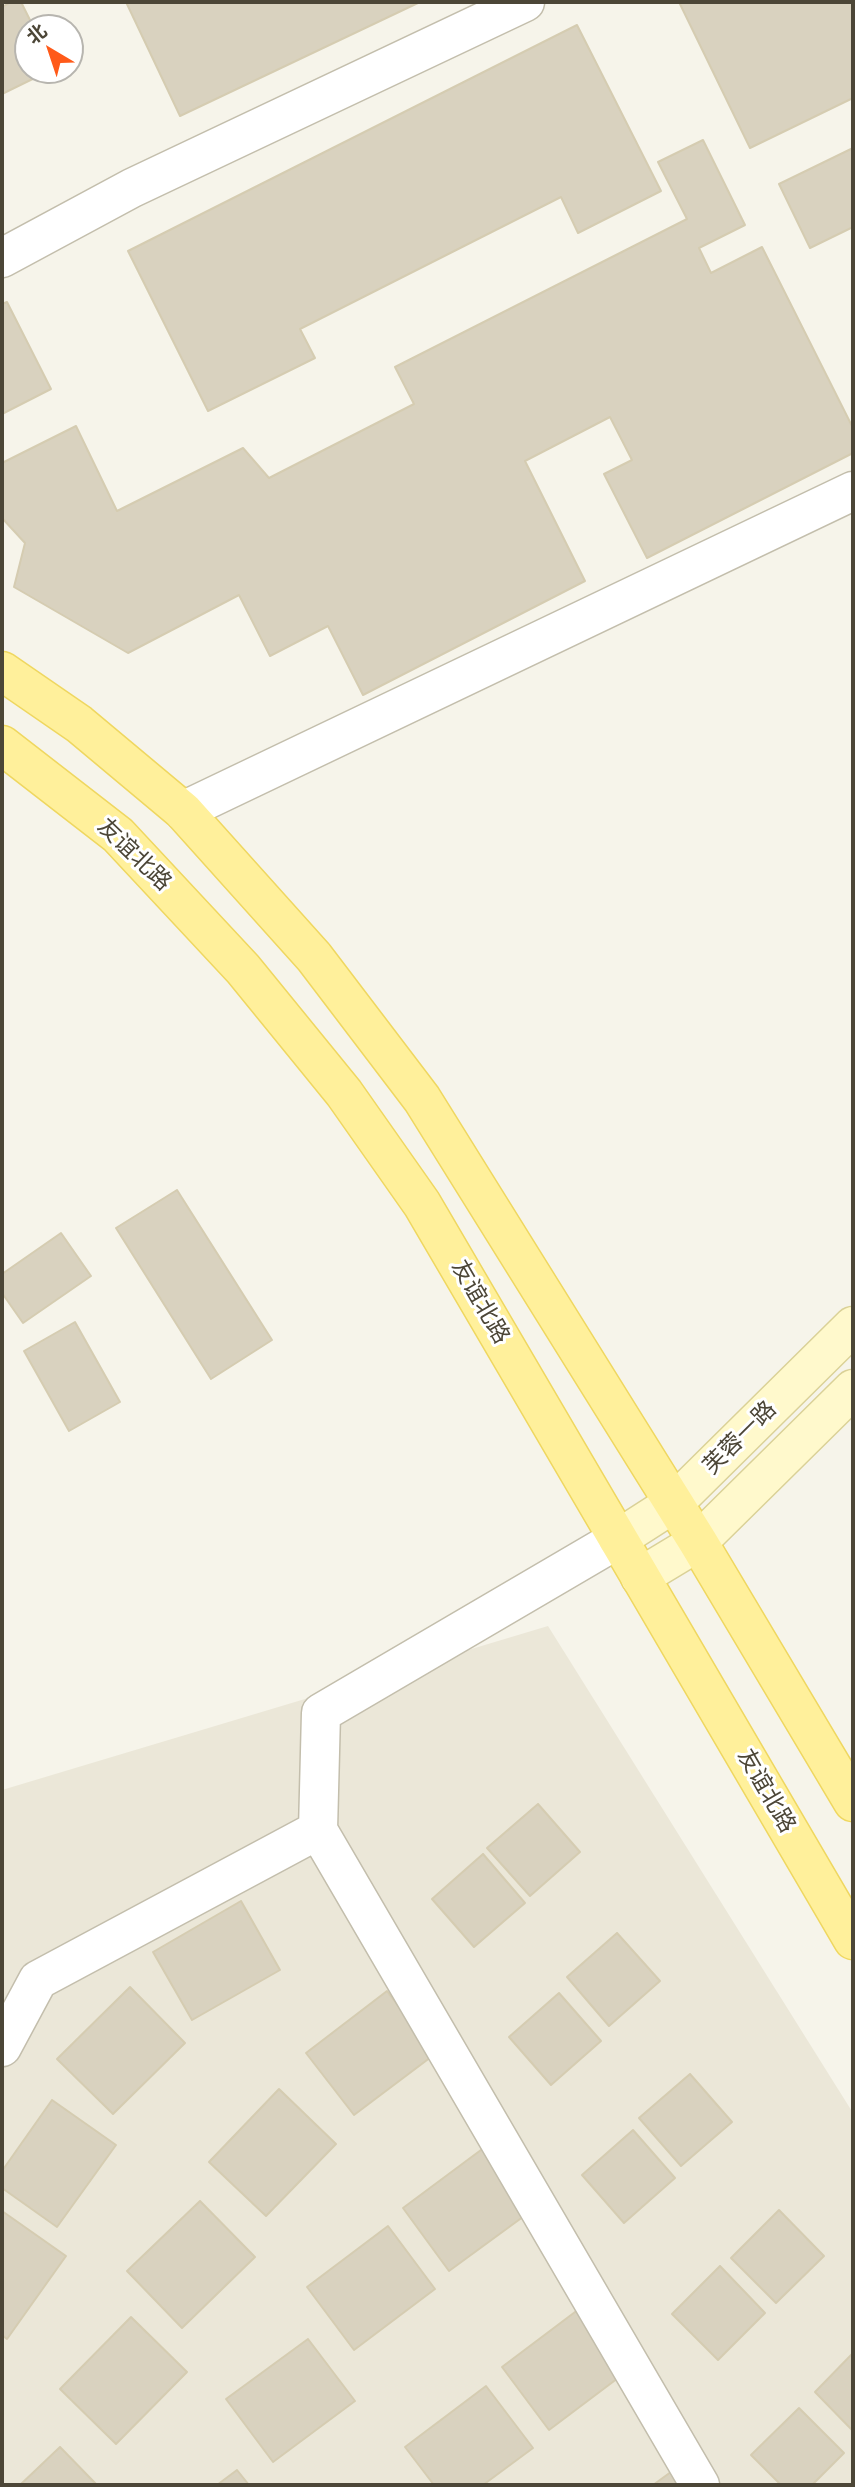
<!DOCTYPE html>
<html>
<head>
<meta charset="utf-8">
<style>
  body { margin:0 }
  #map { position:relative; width:855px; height:2487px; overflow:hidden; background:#f6f4ea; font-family:Rubik,"Noto Sans SC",sans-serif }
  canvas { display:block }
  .frame { position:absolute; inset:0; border:4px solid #4c4637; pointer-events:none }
  .north { position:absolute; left:14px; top:14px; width:70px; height:70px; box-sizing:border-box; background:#fff; border:2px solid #b7b5af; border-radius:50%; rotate:321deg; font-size:19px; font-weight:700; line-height:28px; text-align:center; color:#4c4637 }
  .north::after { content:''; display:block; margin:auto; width:24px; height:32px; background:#ff5a19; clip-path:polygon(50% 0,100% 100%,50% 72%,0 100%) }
</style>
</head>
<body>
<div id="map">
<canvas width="855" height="2487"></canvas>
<div class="frame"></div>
<div class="north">北</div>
</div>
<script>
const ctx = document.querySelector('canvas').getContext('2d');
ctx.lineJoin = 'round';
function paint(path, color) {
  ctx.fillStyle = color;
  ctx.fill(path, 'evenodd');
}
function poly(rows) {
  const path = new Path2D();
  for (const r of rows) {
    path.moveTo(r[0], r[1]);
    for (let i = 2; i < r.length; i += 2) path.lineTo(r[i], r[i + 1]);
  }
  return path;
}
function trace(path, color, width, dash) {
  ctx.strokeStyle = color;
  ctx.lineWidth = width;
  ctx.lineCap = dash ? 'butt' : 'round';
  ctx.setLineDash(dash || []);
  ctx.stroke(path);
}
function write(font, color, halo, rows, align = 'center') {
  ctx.font = font + ' Rubik,"Noto Sans SC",sans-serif';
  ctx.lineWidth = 6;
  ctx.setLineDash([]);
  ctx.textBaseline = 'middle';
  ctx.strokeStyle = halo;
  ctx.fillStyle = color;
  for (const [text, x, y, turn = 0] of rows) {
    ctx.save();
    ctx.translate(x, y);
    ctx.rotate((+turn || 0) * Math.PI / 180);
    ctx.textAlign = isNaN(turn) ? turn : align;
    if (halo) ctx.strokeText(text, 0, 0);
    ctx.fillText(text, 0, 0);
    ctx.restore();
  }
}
paint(poly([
  [548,1626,853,2113,853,2485,2,2485,2,1790]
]), '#ebe7d8');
const building = poly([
  [11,2,21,2,34,28,28,28,28,70,51,70,2,94,2,7,11,2],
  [126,2,420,2,180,116,126,2],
  [679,2,853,2,853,98,750,148,679,2],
  [577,25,661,191,578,233,561,197,300,329,315,358,208,411,128,251,577,25],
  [703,140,745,225,699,248,711,273,762,247,853,428,853,453,647,558,604,474,632,460,610,417,525,461,585,581,363,695,328,626,270,656,239,595,128,653,14,587,25,543,2,518,2,463,76,426,117,511,243,448,269,478,414,404,395,367,687,219,658,162,703,140],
  [853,148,853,227,810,248,779,184,853,148],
  [7,302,51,389,2,414,2,304,7,302],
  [177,1190,272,1340,211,1379,116,1228,177,1190],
  [61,1233,91,1276,23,1323,2,1293,2,1274,61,1233],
  [75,1322,120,1402,69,1431,24,1351,75,1322],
  [538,1804,580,1852,530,1896,487,1848,538,1804],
  [483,1854,525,1903,474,1947,432,1899,483,1854],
  [241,1901,280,1970,192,2020,153,1952,241,1901],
  [617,1933,660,1981,609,2026,567,1977,617,1933],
  [130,1987,185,2043,113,2114,57,2059,130,1987],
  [387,1991,435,2054,354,2115,306,2053,387,1991],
  [559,1993,601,2041,551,2085,509,2037,559,1993],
  [690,2074,732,2122,681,2166,639,2118,690,2074],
  [279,2089,336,2144,266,2216,209,2162,279,2089],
  [52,2100,116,2145,57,2227,2,2188,2,2171,52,2100],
  [633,2130,675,2178,624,2223,582,2175,633,2130],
  [485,2147,531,2211,449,2271,403,2208,485,2147],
  [200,2201,255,2257,182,2328,127,2271,200,2201],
  [779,2210,824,2256,776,2303,731,2258,779,2210],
  [2,2211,66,2256,7,2339,2,2335,2,2211],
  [388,2226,435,2289,354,2350,307,2287,388,2226],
  [720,2266,765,2313,718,2360,672,2314,720,2266],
  [583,2306,630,2369,549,2430,502,2367,583,2306],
  [131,2317,187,2372,116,2444,60,2389,131,2317],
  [308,2339,355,2401,273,2462,226,2399,308,2339],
  [853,2353,853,2431,815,2392,853,2353],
  [486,2386,533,2448,483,2485,434,2485,405,2447,486,2386],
  [799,2408,844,2453,812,2485,781,2485,751,2455,799,2408],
  [60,2447,97,2485,20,2485,60,2447],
  [675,2469,687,2485,653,2485,675,2469],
  [237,2470,249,2485,217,2485,237,2470]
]);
paint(building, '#d9d2bf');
trace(building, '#d5ccb1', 2);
const street = poly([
  [2,258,132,188,525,2],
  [183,811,853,491],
  [318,1830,700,2485],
  [2,2047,38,1980,318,1830,321,1713,618,1539]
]);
const secondary = poly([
  [618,1539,674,1503,853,1326],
  [640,1577,698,1542,853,1389]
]);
const primary = poly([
  [2,671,79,724,183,811,314,957,422,1099,698,1542,853,1802],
  [2,745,118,835,243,969,344,1093,422,1204,853,1940]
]);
trace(street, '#c3beac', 41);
trace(secondary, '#dad197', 41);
trace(primary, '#efd760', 41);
trace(street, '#fff', 38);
trace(secondary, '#fff9cc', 38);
trace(primary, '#fff09b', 38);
write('23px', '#4c4637', '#fff', [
  ["友谊北路",134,855,44],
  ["友谊北路",480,1302,60],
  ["芙蓉一路",740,1438,-45],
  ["友谊北路",766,1791,60]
]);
</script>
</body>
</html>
